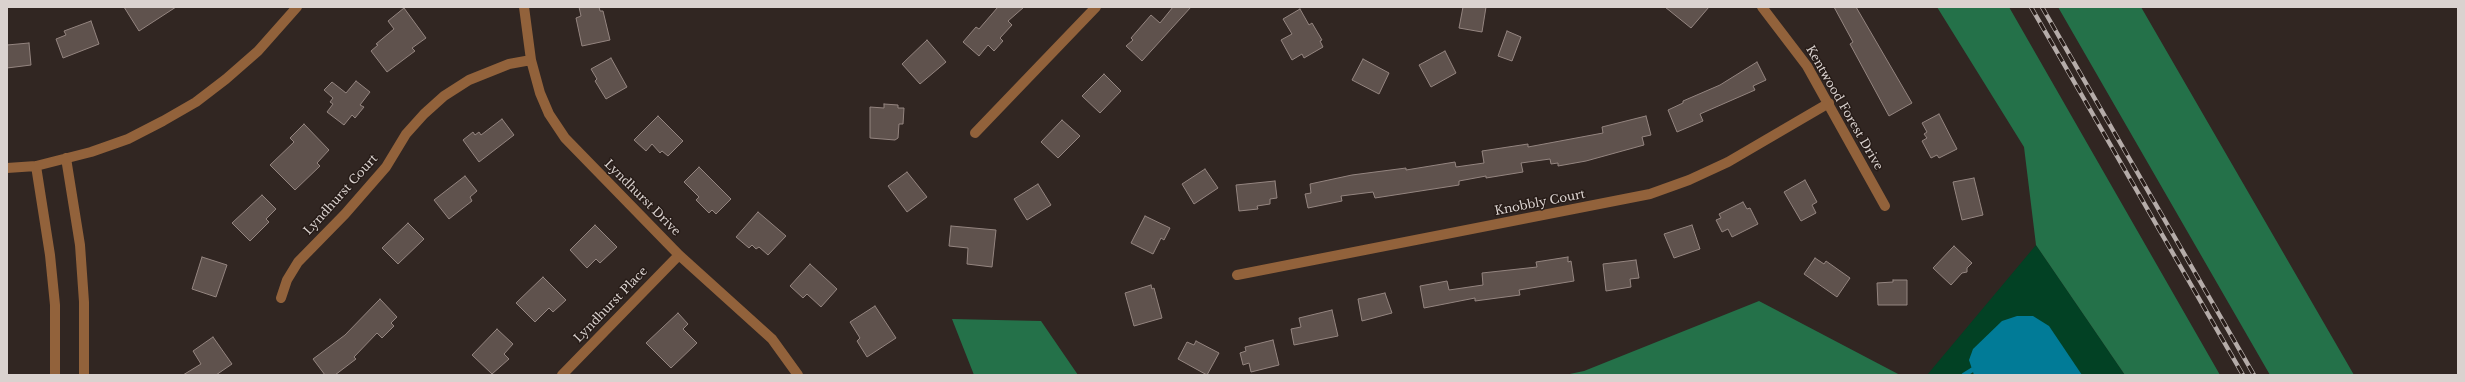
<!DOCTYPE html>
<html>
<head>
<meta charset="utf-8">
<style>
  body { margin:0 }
  #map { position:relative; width:2465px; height:382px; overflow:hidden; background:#312622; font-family:"Libre Baskerville",serif }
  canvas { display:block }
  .frame { position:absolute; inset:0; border:8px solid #dad2cf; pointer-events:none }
</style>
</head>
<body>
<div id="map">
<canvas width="2465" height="382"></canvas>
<div class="frame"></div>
</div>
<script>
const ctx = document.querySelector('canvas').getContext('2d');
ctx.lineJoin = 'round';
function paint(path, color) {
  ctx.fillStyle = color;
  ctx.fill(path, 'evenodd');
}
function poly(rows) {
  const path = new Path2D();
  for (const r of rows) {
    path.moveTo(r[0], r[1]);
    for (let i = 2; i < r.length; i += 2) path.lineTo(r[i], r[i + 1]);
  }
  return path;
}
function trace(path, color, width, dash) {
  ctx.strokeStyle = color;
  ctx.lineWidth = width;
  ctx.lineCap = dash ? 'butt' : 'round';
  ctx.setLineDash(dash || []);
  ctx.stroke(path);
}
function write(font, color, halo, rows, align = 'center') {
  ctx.font = font + ' "Libre Baskerville",serif';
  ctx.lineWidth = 3;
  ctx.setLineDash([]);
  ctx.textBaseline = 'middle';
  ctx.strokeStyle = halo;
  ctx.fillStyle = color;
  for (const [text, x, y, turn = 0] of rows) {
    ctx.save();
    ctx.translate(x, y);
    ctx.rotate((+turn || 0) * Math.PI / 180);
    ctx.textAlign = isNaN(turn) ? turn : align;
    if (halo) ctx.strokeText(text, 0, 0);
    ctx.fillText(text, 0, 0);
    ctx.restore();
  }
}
paint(poly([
  [2036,245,2125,375,1927,375]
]), '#024124');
paint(poly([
  [1937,7,2009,7,2220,375,2125,375,2036,245,2024,147],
  [2058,7,2141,7,2354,375,2270,375],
  [1759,301,1900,375,1565,375,1584,371],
  [952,319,1041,321,1078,375,974,375]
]), '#247149');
paint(poly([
  [2017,316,2033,316,2049,326,2082,375,1974,375,1969,360,1973,349,2002,321]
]), '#017b97');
trace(poly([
  [1964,375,1972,370]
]), '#017b97', 5);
const building = poly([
  [124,7,176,7,139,31,124,7],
  [579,7,599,7,600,11,603,11,610,40,582,46,576,18,581,16,579,7],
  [998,7,1024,7,1008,21,1012,25,1000,38,1003,41,994,51,988,45,979,56,963,42,976,27,979,29,998,7],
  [1173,7,1191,7,1142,61,1126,46,1133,40,1131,38,1151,15,1160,23,1173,7],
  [1463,7,1486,7,1482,32,1459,28,1463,7],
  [1665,7,1709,7,1691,28,1665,7],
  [1834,7,1856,7,1912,103,1889,116,1850,44,1853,42,1834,7],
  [404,8,426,38,412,48,415,51,387,72,371,51,378,45,376,44,394,29,388,21,404,8],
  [1300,9,1309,25,1312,23,1322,40,1320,41,1323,47,1304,58,1302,54,1292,60,1281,40,1292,34,1283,19,1300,9],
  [91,21,99,44,63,58,56,39,66,35,64,31,91,21],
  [1507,31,1521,37,1512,61,1498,56,1507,31],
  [927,40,946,62,920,84,902,64,927,40],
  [29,43,31,65,7,68,7,45,29,43],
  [1445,51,1456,73,1431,87,1419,65,1445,51],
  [611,58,627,87,606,99,595,81,597,79,591,69,611,58],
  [1363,59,1389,73,1379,94,1352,80,1363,59],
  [1757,62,1766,80,1753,86,1755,90,1700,114,1703,121,1677,132,1668,110,1683,103,1683,101,1720,85,1757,62],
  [1104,74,1121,91,1100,113,1082,96,1104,74],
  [356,81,370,92,360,105,364,107,355,118,352,115,344,125,327,112,333,104,330,102,333,98,324,90,332,82,346,93,356,81],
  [884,104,898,105,898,108,904,108,903,124,899,124,898,138,895,140,870,138,870,107,884,108,884,104],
  [1939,114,1957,149,1939,158,1937,155,1931,158,1922,141,1927,138,1924,134,1927,132,1922,123,1939,114],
  [658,116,683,141,668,156,662,151,660,153,652,144,646,151,634,140,658,116],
  [1646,116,1651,135,1642,137,1644,145,1586,161,1558,166,1558,163,1551,164,1550,159,1521,163,1523,172,1486,178,1486,176,1459,181,1459,185,1375,198,1373,192,1341,196,1342,201,1308,208,1305,194,1311,193,1310,184,1352,175,1406,168,1406,170,1455,162,1456,167,1484,163,1482,151,1528,144,1528,147,1603,133,1602,127,1646,116],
  [502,119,514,135,479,162,463,140,473,132,475,135,479,132,481,135,502,119],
  [1062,120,1080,136,1058,158,1041,142,1062,120],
  [304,124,329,150,317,163,320,166,295,190,270,165,294,142,290,138,304,124],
  [699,167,731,199,716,214,712,210,709,213,696,200,699,197,684,182,699,167],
  [1205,169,1218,188,1194,204,1182,184,1205,169],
  [907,172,927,197,907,212,888,186,907,172],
  [465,176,477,191,470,197,472,201,449,219,434,200,465,176],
  [1974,178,1983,215,1962,220,1953,182,1974,178],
  [1805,180,1817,202,1812,205,1816,213,1801,221,1784,192,1805,180],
  [1275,181,1277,198,1270,199,1270,204,1257,206,1258,209,1239,211,1236,185,1275,181],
  [1038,184,1051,205,1027,220,1014,199,1038,184],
  [262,195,276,209,266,219,269,222,250,241,232,223,262,195],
  [1743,202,1747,209,1750,208,1758,224,1732,237,1728,229,1722,232,1716,220,1721,218,1719,214,1743,202],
  [758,212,786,236,768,255,759,247,756,249,752,245,749,248,736,237,758,212],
  [1145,216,1170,228,1164,240,1161,238,1153,254,1131,243,1145,216],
  [408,223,424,239,398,264,382,248,408,223],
  [595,225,617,247,600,263,596,259,587,268,570,250,595,225],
  [1692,225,1700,249,1674,258,1664,234,1692,225],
  [951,226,996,230,992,267,967,264,968,248,949,246,951,226],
  [1954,246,1972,263,1967,268,1967,272,1962,273,1951,285,1933,268,1954,246],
  [202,257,227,265,216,297,192,289,202,257],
  [1568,257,1568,262,1571,261,1574,281,1519,290,1520,295,1475,301,1475,298,1424,308,1420,286,1447,281,1449,290,1483,285,1482,273,1537,267,1536,262,1568,257],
  [1815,258,1824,264,1826,261,1850,278,1837,297,1804,274,1815,258],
  [1636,260,1639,278,1630,279,1631,287,1606,291,1603,264,1636,260],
  [810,264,837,289,821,307,807,294,803,298,790,286,810,264],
  [543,277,566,300,553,312,549,308,535,322,516,303,543,277],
  [1893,280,1907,280,1907,305,1878,305,1877,283,1893,282,1893,280],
  [1151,285,1152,289,1154,288,1162,318,1134,326,1125,293,1151,285],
  [1385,293,1392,313,1362,321,1358,299,1385,293],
  [380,299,397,317,391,323,394,326,382,338,377,333,354,357,356,359,335,375,325,375,313,359,345,335,380,299],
  [875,306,896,338,867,357,857,341,860,338,850,322,875,306],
  [1332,310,1338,336,1294,345,1291,329,1301,327,1299,318,1332,310],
  [678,313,688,324,683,329,697,343,671,368,646,343,678,313],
  [497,329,513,344,504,354,509,359,492,374,472,355,497,329],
  [213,337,232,364,216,375,183,375,201,364,193,351,213,337],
  [1273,340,1279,365,1251,372,1249,363,1243,365,1240,353,1246,351,1245,347,1273,340],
  [1196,341,1219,353,1207,375,1178,359,1187,342,1194,345,1196,341]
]);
paint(building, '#5f524d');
trace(building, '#948580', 1);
trace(poly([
  [524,7,531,60,540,93,549,114,565,138,679,255,772,339,798,375],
  [1762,7,1807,66,1885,206],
  [975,133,1096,7],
  [66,158,80,245,84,302,84,375],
  [36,166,50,255,55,305,55,375],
  [7,168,36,166,91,152,128,139,163,121,196,102,226,79,258,51,297,7],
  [1237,275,1650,194,1689,180,1728,162,1829,103],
  [281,298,287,280,298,262,345,214,386,167,406,134,424,114,444,96,469,80,509,64,531,60],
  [562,375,679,255]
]), '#92623b', 10);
const rail = poly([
  [2031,7,2243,375],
  [2042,7,2254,375]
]);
trace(rail, '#b5aca9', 4.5);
trace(rail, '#271c18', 3, [9]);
write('12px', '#dad2cf', '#271c18', [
  ["Kentwood Forest Drive",1844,108,60],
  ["Lyndhurst Court",341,195,-48],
  ["Lyndhurst Drive",642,198,45],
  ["Knobbly Court",1540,203,-11],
  ["Lyndhurst Place",611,305,-46]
]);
</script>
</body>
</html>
